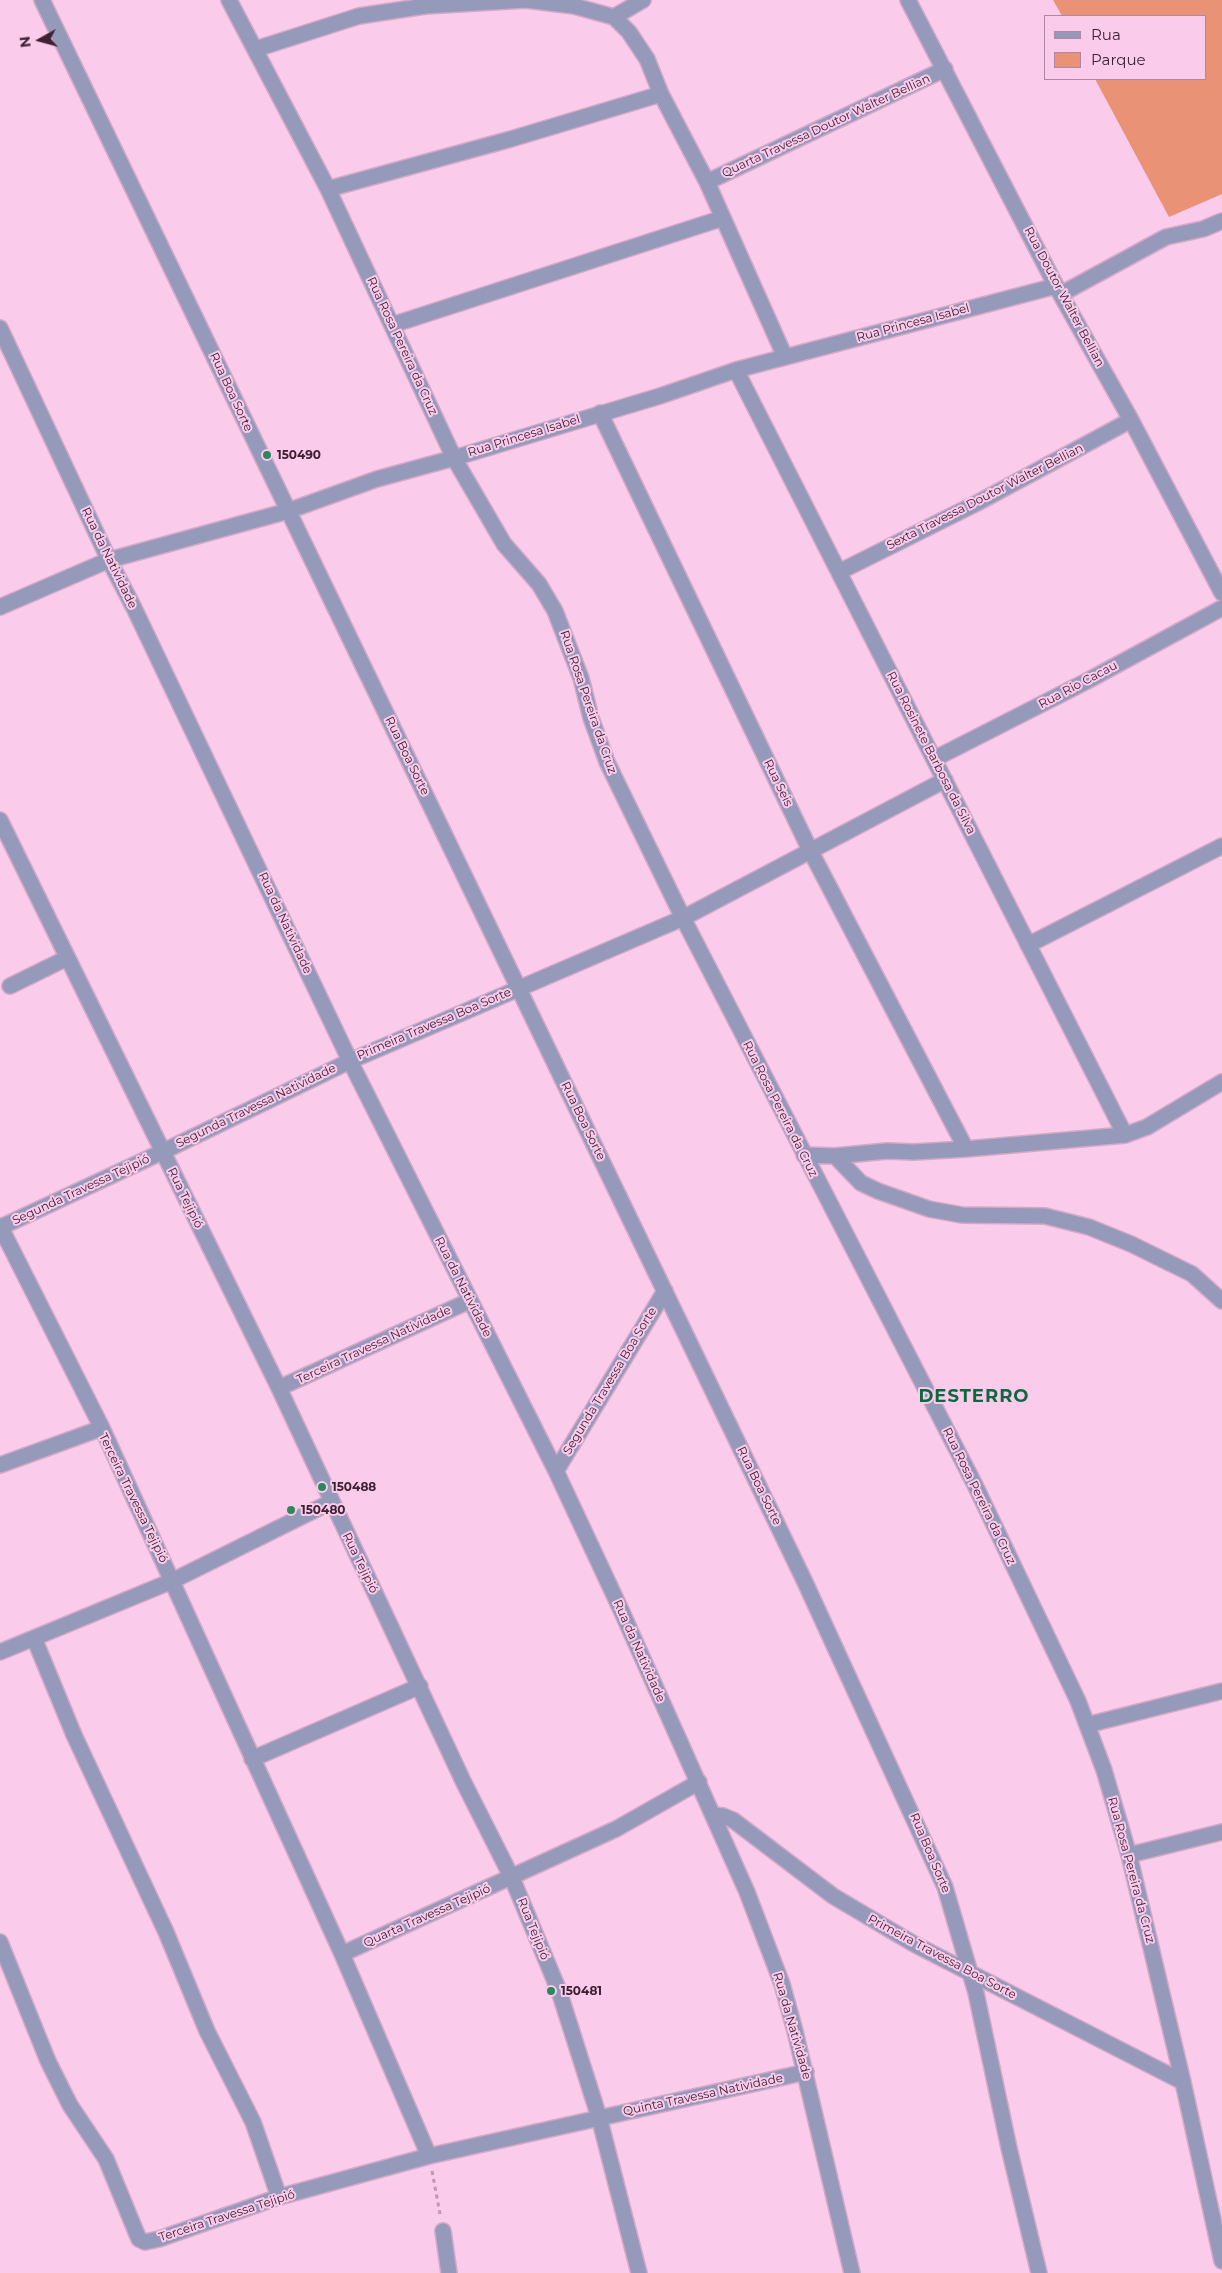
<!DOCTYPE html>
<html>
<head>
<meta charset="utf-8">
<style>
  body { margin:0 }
  #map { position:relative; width:1222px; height:2273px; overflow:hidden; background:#facbea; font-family:Montserrat,sans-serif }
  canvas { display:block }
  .legend { position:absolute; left:1044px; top:15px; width:162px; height:65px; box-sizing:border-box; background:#facbea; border:1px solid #af87a2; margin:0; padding:6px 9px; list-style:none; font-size:15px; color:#3e2135 }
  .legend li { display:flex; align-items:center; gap:10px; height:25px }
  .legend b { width:25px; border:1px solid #af87a2 }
  .north { position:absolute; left:15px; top:15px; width:50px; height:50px; -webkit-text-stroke:4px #facbea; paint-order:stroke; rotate:263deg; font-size:14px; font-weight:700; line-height:20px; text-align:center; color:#3e2135 }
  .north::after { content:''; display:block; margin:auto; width:18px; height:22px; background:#3e2135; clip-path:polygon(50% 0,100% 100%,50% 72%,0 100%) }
</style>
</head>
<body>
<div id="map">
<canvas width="1222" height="2273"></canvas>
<ul class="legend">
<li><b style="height:6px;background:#959abb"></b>Rua</li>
<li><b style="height:14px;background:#e99275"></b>Parque</li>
</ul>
<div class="north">N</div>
</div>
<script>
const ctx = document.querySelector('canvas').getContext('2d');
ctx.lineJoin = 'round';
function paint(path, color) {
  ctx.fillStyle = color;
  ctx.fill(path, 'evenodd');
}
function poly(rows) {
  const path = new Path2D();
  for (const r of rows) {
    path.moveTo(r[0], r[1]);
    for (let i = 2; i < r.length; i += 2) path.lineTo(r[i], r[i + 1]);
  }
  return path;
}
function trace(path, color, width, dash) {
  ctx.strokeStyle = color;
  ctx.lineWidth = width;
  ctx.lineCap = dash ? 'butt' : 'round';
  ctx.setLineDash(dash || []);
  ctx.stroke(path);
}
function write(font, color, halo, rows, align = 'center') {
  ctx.font = font + ' Montserrat,sans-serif';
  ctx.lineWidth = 4;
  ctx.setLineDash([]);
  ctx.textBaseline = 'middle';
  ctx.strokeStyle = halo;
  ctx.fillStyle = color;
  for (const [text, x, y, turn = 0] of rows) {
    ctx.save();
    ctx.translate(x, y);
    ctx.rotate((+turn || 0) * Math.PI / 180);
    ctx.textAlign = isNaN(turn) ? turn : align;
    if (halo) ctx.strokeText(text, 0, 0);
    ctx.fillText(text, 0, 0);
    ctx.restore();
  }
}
paint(poly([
  [1053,0,1222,0,1222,194,1169,217,1095,79,1206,79,1206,16,1062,16]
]), '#e99275');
const street = poly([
  [42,0,804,1580,945,1887,976,1993,1009,2148,1039,2273],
  [229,0,328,189,454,458,504,544,539,584,555,611,581,678,591,718,607,762,683,918,975,1485,1078,1701,1104,1770,1129,1855,1183,2082,1222,2261],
  [908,0,1056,286,1131,420,1222,593],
  [614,17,643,0],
  [256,49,359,16,425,6,526,0,574,6,614,17,629,32,647,59,661,94,707,182,785,357],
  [707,182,945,69],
  [328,189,511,139,661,94],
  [1061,294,1166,237,1203,229,1222,221],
  [392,325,723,218],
  [0,328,109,560,134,608,350,1061,556,1471,621,1610,747,1892,782,1984,795,2031,852,2273],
  [736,370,1125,1135],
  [600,413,810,850,966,1149],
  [839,572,979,502,1131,420],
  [0,607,109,560,288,511,377,479,454,458,660,396,736,370,1056,286],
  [934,759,1087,681,1222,608],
  [0,820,279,1388,464,1783,512,1878,559,1991,599,2117,639,2273],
  [1028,945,1222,846],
  [10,986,67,958],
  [804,1155,835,1156,887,1151,914,1152,966,1149,1125,1135,1147,1127,1222,1082],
  [835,1156,861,1183,878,1191,929,1209,962,1215,1045,1216,1089,1227,1131,1244,1192,1274,1222,1301],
  [0,1226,102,1428,342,1954,429,2156],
  [1,1227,162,1152,350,1061,683,918,945,780],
  [279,1388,469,1301],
  [0,1465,102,1428],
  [556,1471,665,1291],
  [34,1638,74,1735,166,1932,207,2031,253,2122,279,2197],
  [0,1652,172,1581,331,1502],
  [1087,1725,1222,1691],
  [252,1759,420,1686],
  [713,1815,723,1816,733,1820,833,1896,914,1944,1183,2082],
  [1129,1855,1222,1832],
  [0,1942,48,2061,70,2105,106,2159,136,2232,139,2239,145,2242,159,2239,279,2197,429,2156,806,2072],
  [342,1954,616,1829,699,1782],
  [443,2231,449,2273]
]);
trace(street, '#d4a9c6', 18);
trace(poly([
  [432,2171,440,2214]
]), '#c197b3', 3, [4, 4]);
trace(street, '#959abb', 15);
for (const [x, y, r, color] of [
  [267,455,5,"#2d875c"],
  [322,1487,5,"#2d875c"],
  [291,1510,5,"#2d875c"],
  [551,1991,5,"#2d875c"]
]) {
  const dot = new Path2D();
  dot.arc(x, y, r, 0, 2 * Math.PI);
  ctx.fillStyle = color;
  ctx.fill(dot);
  trace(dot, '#facbea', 2);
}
write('12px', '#3e2135', '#facbea', [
  ["Quarta Travessa Doutor Walter Bellian",826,126,-25],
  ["Rua Doutor Walter Bellian",1064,297,62],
  ["Rua Princesa Isabel",913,323,-15],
  ["Rua Rosa Pereira da Cruz",402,346,65],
  ["Rua Boa Sorte",231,392,65],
  ["Rua Princesa Isabel",524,436,-17],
  ["Sexta Travessa Doutor Walter Bellian",985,497,-27],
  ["Rua da Natividade",109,558,64],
  ["Rua Rio Cacau",1078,685,-28],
  ["Rua Rosa Pereira da Cruz",588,702,71],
  ["Rua Rosinete Barbosa da Silva",931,753,63],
  ["Rua Boa Sorte",407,756,64],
  ["Rua Seis",778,783,64],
  ["Rua da Natividade",285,923,65],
  ["Primeira Travessa Boa Sorte",434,1024,-23],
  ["Segunda Travessa Natividade",256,1106,-26],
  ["Rua Rosa Pereira da Cruz",780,1109,63],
  ["Rua Boa Sorte",583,1121,64],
  ["Segunda Travessa Tejipió",81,1190,-25],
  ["Rua Tejipió",185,1198,64],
  ["Rua da Natividade",463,1287,63],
  ["Terceira Travessa Natividade",374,1345,-25],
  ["Segunda Travessa Boa Sorte",610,1381,-59],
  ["Rua Boa Sorte",759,1486,64],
  ["Rua Rosa Pereira da Cruz",979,1496,64],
  ["Terceira Travessa Tejipió",133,1498,64],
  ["Rua Tejipió",360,1563,64],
  ["Rua da Natividade",639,1651,66],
  ["Rua Boa Sorte",930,1853,67],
  ["Rua Rosa Pereira da Cruz",1131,1870,75],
  ["Quarta Travessa Tejipió",427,1916,-24],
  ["Rua Tejipió",533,1929,68],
  ["Primeira Travessa Boa Sorte",942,1957,28],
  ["Rua da Natividade",792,2026,74],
  ["Quinta Travessa Natividade",703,2095,-12],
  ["Terceira Travessa Tejipió",227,2216,-18]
]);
write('bold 12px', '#3e2135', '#facbea', [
  ["150490",277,455],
  ["150488",332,1487],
  ["150480",301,1510],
  ["150481",561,1991]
], 'left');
ctx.letterSpacing = '1px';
write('bold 18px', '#0d6741', '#facbea', [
  ["DESTERRO",974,1397]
]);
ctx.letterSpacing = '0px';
</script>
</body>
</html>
